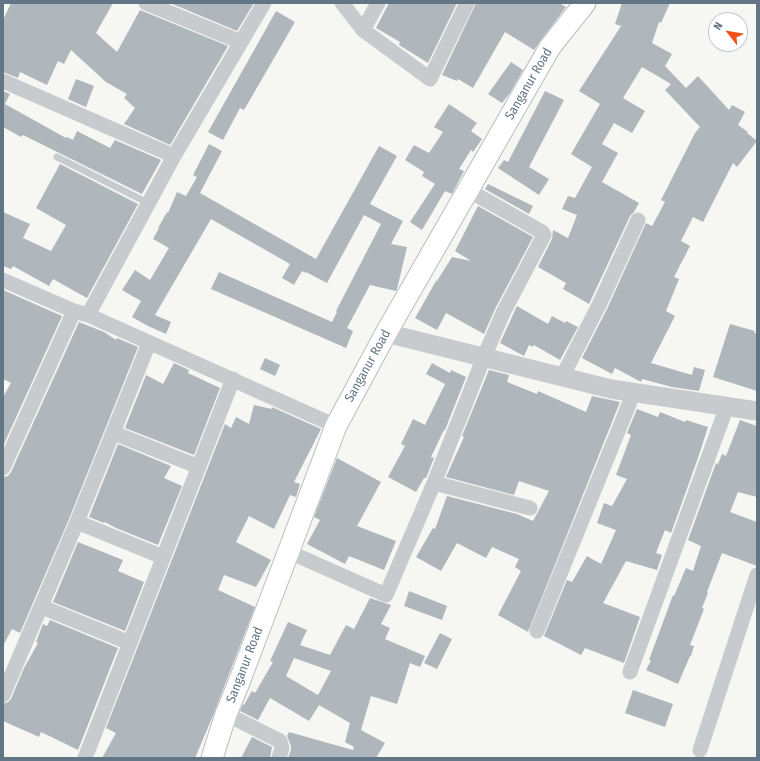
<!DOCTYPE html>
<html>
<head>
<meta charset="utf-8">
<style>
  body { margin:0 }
  #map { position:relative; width:760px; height:761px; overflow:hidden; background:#f6f7f2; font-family:"Fira Sans Condensed",sans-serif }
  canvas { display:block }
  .frame { position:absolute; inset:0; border:4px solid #637686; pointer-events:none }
  .north { position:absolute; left:708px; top:12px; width:40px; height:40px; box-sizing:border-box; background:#fff; border:1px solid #c1c8cf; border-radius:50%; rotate:301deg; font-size:11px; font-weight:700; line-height:16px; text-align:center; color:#637686 }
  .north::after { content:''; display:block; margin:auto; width:14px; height:18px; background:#f24f17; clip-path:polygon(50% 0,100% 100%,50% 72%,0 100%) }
</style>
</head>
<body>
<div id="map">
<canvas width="760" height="761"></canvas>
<div class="frame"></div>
<div class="north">N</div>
</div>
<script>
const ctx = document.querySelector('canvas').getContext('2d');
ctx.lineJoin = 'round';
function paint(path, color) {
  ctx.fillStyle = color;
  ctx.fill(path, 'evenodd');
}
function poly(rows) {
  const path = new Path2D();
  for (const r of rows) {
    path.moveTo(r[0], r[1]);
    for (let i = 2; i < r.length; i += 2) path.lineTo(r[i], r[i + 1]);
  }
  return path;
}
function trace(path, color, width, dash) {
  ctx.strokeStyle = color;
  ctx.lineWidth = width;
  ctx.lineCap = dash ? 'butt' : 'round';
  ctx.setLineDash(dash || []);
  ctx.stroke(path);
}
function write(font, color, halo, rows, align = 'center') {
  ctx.font = font + ' "Fira Sans Condensed",sans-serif';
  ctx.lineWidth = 4;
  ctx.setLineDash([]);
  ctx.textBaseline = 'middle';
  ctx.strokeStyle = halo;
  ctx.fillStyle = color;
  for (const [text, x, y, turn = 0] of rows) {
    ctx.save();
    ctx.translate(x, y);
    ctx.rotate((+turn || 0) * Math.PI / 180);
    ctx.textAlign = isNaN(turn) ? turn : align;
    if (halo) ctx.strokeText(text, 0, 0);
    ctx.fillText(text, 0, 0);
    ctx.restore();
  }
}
paint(poly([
  [11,3,113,3,96,33,117,52,140,10,228,46,170,145,124,124,135,108,124,98,127,94,106,82,71,50,64,64,58,61,47,85,20,72,18,78,3,72,3,20],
  [170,3,254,3,237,31],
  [389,3,457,3,428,63,399,45,400,42,376,28],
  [476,3,559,3,566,7,541,40,534,50,505,32,473,88,458,79,457,81,442,75],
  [622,3,670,3,661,23,659,22,652,43,672,54,665,66,686,88,698,76,729,110,732,105,745,112,738,125,748,132,747,133,757,141,737,167,733,163,703,222,693,217,681,241,690,246,674,277,679,279,666,311,675,316,651,363,692,375,694,367,705,370,699,391,672,387,642,379,641,382,615,368,612,374,582,358,607,309,646,223,652,226,665,202,661,200,695,133,700,127,665,90,671,84,642,67,623,98,645,111,632,133,614,123,602,144,618,153,602,182,639,203,634,212,630,216,589,304,563,289,566,283,538,267,552,239,553,230,568,238,577,215,562,209,568,196,575,198,592,167,571,154,600,104,579,91,621,26,615,24],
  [276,11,295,22,244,110,240,108,223,140,208,132],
  [511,62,523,70,510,93,502,103,488,94],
  [76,79,94,86,86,107,68,99],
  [3,91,10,94,5,104,66,138,67,137,73,140,77,131,110,148,115,140,161,160,142,194,23,135,21,137,3,127],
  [545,91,564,100,529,167,549,179,539,195,498,168,504,160,508,162],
  [449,104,477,123,471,131,482,139,473,152,471,150,459,169,464,171,452,194,445,191,422,230,410,222,435,184,422,176,424,172,405,160,414,145,429,153,443,132,434,127],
  [209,144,222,151,200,193,316,259,379,146,397,156,370,204,403,221,391,244,407,247,397,289,396,291,370,285,347,328,353,331,346,348,211,289,219,272,332,322,337,312,336,311,381,224,364,215,327,283,306,272,306,273,302,271,294,285,282,278,290,264,211,219,155,315,171,322,166,334,148,326,132,317,141,301,122,290,135,270,150,280,169,248,153,239,159,228,158,228,167,212,168,213,177,192,186,196,197,177,193,175],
  [60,164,138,204,87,298,53,279,49,286,13,266,11,269,3,266,3,212,30,224,23,238,51,251,66,225,36,208],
  [488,184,533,206,529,214,485,189],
  [478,206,533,237,495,309,484,334,446,313,437,330,415,318,436,281,437,281,452,257,471,261,455,251],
  [3,290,62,316,3,446,3,397,11,383,3,379],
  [517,306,548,324,552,316,565,323,566,321,578,327,560,360,534,345,533,347,529,345,524,356,500,343],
  [79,322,104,332,116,340,117,338,138,347,69,519,20,633,12,629,3,646,3,477,8,476,11,472],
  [730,324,755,331,754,333,757,334,757,391,713,377],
  [265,358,280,365,275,376,260,369],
  [174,363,189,370,188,373,220,388,194,455,125,428,146,375,163,384],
  [432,363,450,373,451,370,466,377,445,430,444,430,431,457,434,458,426,478,424,478,416,492,388,477,405,446,401,444,413,419,425,425,445,384,426,374],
  [489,370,509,375,507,382,537,394,538,391,586,412,592,396,620,402,528,632,498,615,521,571,515,567,519,559,492,547,486,558,457,543,441,571,416,557,433,528,435,529,447,496,517,514,533,521,549,491,519,481,514,495,446,477,464,437,462,436],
  [254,405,272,409,272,407,321,429,294,482,300,484,296,497,290,495,274,529,249,516,236,542,271,560,256,587,224,575,218,590,255,607,212,718,195,758,102,758,116,733,106,728,225,424,231,428,236,417,249,424],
  [637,409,658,417,660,412,685,422,686,420,708,427,698,458,671,533,665,530,656,553,662,555,657,570,626,561,603,603,640,617,624,663,585,648,581,655,544,636,567,580,572,582,587,556,601,564,616,530,597,523,604,503,612,506,627,479,616,475,631,435,627,433],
  [740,420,757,426,757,497,738,492,730,512,757,522,757,566,722,553,707,592,708,593,702,608,704,609,690,645,694,646,691,656,690,656,678,684,646,670,651,660,649,660,673,595,674,596,686,568,693,571,701,546,688,540,716,463,718,464,722,454,726,456],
  [118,444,171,466,164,478,182,486,158,545,116,528,105,522,104,523,89,517],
  [337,458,381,482,357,526,396,541,384,570,349,556,345,564,307,544,320,520,314,517],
  [78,542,123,560,118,571,144,582,125,631,53,602],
  [409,591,447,606,442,620,404,606],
  [370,598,391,605,381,624,390,628,385,639,425,656,420,667,410,663,397,704,371,696,361,730,385,743,376,758,288,758,291,750,291,746,287,736,289,732,353,750,354,747,345,742,350,723,319,705,309,721,270,698,258,720,240,711,243,704,244,705,252,691,255,693,273,662,270,661,288,622,307,630,300,645,330,655,346,625,354,629],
  [294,658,331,671,318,695,286,676],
  [50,620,118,648,78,750,41,732,39,737,3,721,3,704,8,702,11,699,24,668,38,643,36,642,43,624,47,626],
  [440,633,452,639,437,669,424,663],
  [633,690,673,704,665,727,625,713],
  [252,737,272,747,270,758,241,758]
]), '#afb7bc');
const secondary = poly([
  [212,758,226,714,238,685,336,426,386,333,550,47,585,3]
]);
trace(secondary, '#b7bdc1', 23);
trace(poly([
  [57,157,148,203]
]), '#c8cbce', 7);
trace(poly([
  [146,3,241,42],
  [342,3,363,30,378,3],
  [363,30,430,79,467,3],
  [3,81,174,156],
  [3,280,74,311,88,315,336,426],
  [88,315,174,156,264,3],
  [562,377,599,305,638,220],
  [114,433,199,467],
  [3,468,74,311],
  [434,483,530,508],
  [77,522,163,557],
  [287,551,386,595,434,483,484,357,503,313,544,235,542,232,468,190],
  [42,607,130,643],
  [537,631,634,392],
  [630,672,727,406],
  [3,695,77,522,149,343],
  [226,714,280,741,282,748,279,758],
  [700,750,757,575],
  [85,758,233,379]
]), '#c8cbce', 15);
trace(poly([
  [386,333,611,389,757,411]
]), '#c8cbce', 19);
trace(secondary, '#fff', 21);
write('13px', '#637686', '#fff', [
  ["Sanganur Road",529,84,-60],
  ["Sanganur Road",368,366,-61],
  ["Sanganur Road",245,665,-69]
]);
</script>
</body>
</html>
